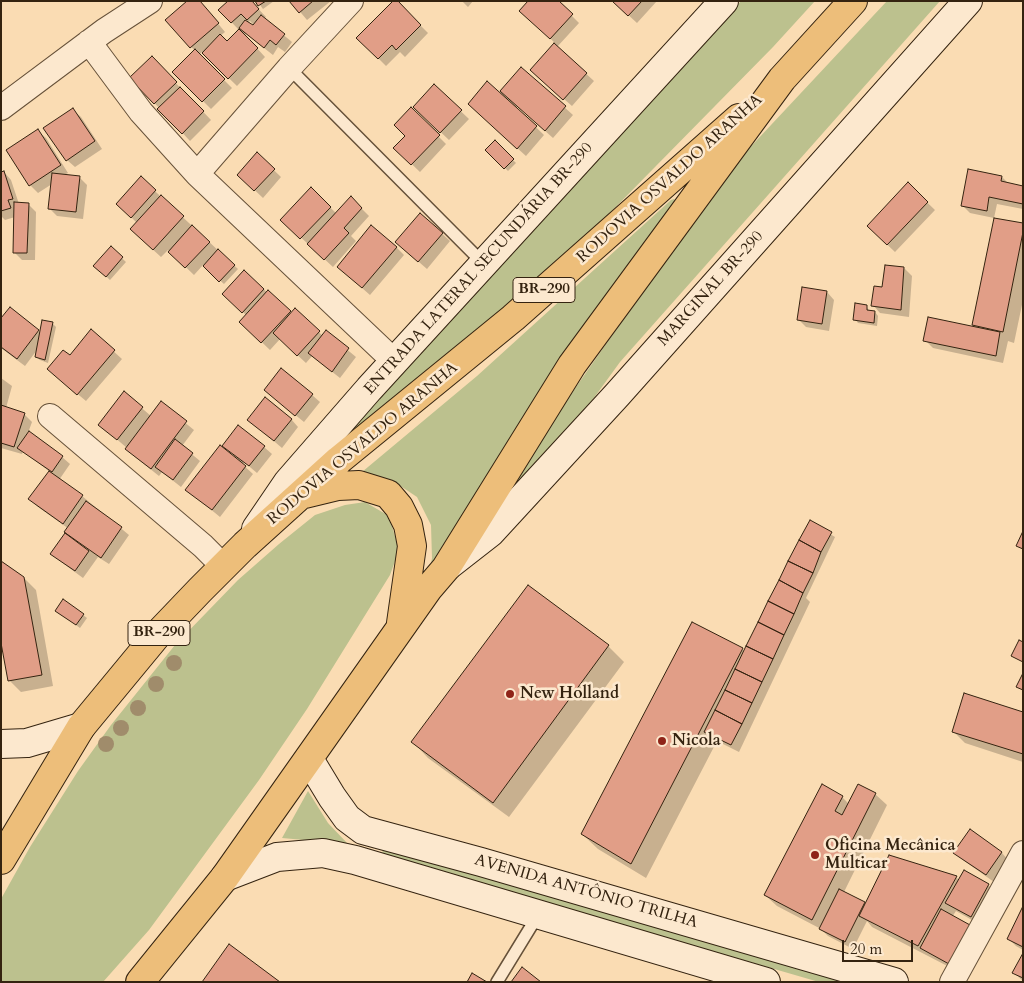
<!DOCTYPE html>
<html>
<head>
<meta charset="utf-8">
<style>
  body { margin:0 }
  #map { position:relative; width:1024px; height:983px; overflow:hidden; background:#fadcb3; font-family:Cardo,serif }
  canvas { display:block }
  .frame { position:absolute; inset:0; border:2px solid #342310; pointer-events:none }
  .scale { position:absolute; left:842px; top:940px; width:71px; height:22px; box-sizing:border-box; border:2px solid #342310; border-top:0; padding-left:6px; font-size:15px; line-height:18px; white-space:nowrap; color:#342310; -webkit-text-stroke:4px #fce8ce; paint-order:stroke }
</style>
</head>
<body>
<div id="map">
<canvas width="1024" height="983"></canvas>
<div class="frame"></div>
<div class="scale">20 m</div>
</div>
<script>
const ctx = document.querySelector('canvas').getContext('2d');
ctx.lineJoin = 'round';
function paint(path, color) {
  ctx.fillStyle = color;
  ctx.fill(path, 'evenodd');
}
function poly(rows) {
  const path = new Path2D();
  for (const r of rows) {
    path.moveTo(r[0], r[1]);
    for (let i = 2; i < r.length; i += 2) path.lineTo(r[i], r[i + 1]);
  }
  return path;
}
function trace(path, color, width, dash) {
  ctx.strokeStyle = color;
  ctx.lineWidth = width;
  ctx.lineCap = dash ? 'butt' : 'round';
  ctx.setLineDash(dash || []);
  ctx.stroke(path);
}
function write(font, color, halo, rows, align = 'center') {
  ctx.font = font + ' Cardo,serif';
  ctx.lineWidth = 5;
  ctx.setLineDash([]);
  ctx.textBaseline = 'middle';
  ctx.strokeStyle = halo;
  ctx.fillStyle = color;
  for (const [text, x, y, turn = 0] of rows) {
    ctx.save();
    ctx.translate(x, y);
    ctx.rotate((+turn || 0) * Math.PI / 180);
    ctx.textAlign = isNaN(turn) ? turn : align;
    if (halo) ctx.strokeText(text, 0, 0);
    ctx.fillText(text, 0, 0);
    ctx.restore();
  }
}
paint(poly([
  [741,1,815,1,773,47,596,227,491,320,342,445,334,443],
  [887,1,940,1,620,362,559,446,495,514,537,443,606,344,742,156],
  [674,199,678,203,429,576,432,558,431,525,417,497,390,479,356,477,477,376,671,200],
  [365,502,389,516,399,550,390,575,307,709,259,780,149,930,103,982,1,982,1,899,30,847,78,771,111,725,175,645,238,580,279,544,315,515,345,505],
  [308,791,328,823,348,844,282,838],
  [384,845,850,982,819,982,640,930,382,854]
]), '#bcc18e');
paint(poly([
  [251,1,266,17,264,19,292,42,285,52,278,47,273,55,246,34,245,35,265,57,237,86,202,52,199,55,232,88,211,109,174,72,195,51,167,20,202,4,225,32,220,36,227,43,238,29,220,10],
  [250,21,256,27,247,23],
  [257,1,274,1,263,9],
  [291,1,331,1,307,20],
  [396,1,428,33,405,57,400,52,386,66,358,38],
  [462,1,473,1,468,7],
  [557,1,579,23,557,47,594,81,572,106,531,70,555,43,529,18],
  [613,1,657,1,637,23],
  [152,58,211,120,190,141,131,78],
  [521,68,573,115,553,138,517,106,516,108,544,135,526,156,477,112,499,94],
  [434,86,469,119,449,140,414,107],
  [411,109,446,144,420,172,395,148,407,136],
  [73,110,81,117,102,149,75,167,67,160],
  [38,131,46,138,68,173,64,175,79,177,87,185,83,219,57,216,49,208,52,184,38,193,30,185,8,150],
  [495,142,516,163,508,171,487,150],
  [257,154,281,177,263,198,246,182],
  [969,170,1002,177,1009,184,1023,187,1023,209,997,204,994,218,970,213,962,205],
  [4,172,11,180,19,204,28,204,36,212,35,260,22,260,14,252,15,217,5,220,1,216,1,173],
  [141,178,238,269,224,284,203,265,194,275,168,250,161,257,139,237,137,223,125,211],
  [908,184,935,210,895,252,876,234],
  [311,189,337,214,351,198,369,216,351,236,356,241,333,267,282,220],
  [420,214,450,241,427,269,404,249],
  [1023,225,1023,300,1014,343,1008,341,1003,363,933,348,925,340,977,329,973,325],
  [396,247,404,255,370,295,338,267],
  [111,248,126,262,110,280,95,266],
  [886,266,904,268,912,276,909,317,880,313,873,305,883,288],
  [244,272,292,314,295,310,323,336,326,332,356,357,340,378,312,356,306,363,280,339,270,350,248,329,246,315,224,294],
  [827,292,834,300,829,331,806,327,798,319],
  [866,306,870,312,875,312,878,316,877,326,858,323,855,319],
  [1,320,38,331,41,334,52,323,56,327,48,363,40,360,36,357,37,350,25,366,1,348],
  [91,331,122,359,86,401,56,376],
  [1,378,12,386,6,408,24,414,32,422,28,433,62,457,70,464,59,480,82,496,129,535,109,564,98,557,83,578,60,561,52,553,69,529,38,507,30,499,50,472,23,451,22,454,1,448],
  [124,393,151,416,161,403,194,430,182,446,200,461,181,487,162,472,159,476,134,456,127,448,99,424],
  [312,395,320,402,304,422,273,397],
  [291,419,298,427,282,448,249,420],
  [224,445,264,447,272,454,257,473,244,462,242,464,253,474,220,517,187,490,235,457],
  [810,522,835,537,806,598,810,602,739,752,717,741,646,878,598,849,582,834,742,649,745,652],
  [24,578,36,590,53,686,21,692,9,680],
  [528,587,608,646,624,662,509,817,428,758,413,742],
  [60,614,83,615,87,618,80,628],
  [1023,713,1023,762,965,743,953,731],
  [875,794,887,805,844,892,866,905,956,877,959,880,988,885,996,892,979,924,956,911,952,917,957,971,872,927,867,921,853,949,828,936,821,929,777,906,765,895,842,797,849,804],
  [970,831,1002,853,1009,861,994,882,963,860,955,853],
  [1023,909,1023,950,1016,946,1008,938],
  [1023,956,1023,981,1014,973]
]), '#0003');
const building = poly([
  [187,1,200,1,219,23,190,48,165,20,187,1],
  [228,1,252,1,259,9,247,20,241,14,231,23,218,10,228,1],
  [255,1,266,1,258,6,255,1],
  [289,1,313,1,299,13,289,1],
  [393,1,398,1,421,25,396,50,392,45,378,59,356,38,393,1],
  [528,1,559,1,573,14,550,39,519,11,528,1],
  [612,1,642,1,628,16,612,1],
  [261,15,285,34,276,45,270,40,264,48,239,28,245,20,253,25,261,15],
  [239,29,258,48,228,79,202,53,220,34,227,41,239,29],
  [554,43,587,73,563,100,530,70,554,43],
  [195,49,225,79,202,102,172,72,195,49],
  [152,56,177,82,154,104,129,78,152,56],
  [521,67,566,106,545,131,500,91,521,67],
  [487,81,537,126,517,149,468,104,487,81],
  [434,84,462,110,440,133,413,107,434,84],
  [180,87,204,111,182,134,157,109,180,87],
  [411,107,440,135,411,165,393,148,405,136,394,125,411,107],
  [73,108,95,141,66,161,43,128,73,108],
  [38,129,61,165,29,186,6,150,38,129],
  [495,140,514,159,504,169,485,150,495,140],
  [257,152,275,169,254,191,237,175,257,152],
  [968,169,1002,176,1001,181,1023,186,1023,204,989,197,987,211,961,206,968,169],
  [4,171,13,199,8,200,11,208,1,211,1,172,4,171],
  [52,173,80,176,76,212,48,209,52,173],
  [141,176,156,190,131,218,116,204,141,176],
  [908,182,928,202,887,245,867,226,908,182],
  [311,187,331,207,300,239,280,220,311,187],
  [161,195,184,216,153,250,130,229,161,195],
  [351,196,362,208,344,228,349,233,324,260,307,244,351,196],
  [14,202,29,203,27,253,13,253,14,202],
  [420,213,443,233,418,262,395,242,420,213],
  [994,218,1023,223,1023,232,1003,332,972,325,994,218],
  [192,225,210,242,185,268,168,252,192,225],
  [371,225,397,247,362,288,337,267,371,225],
  [111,246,123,257,106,277,93,266,111,246],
  [218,249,235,265,219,282,203,266,218,249],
  [885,265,904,267,901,310,871,306,874,286,882,287,885,265],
  [244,270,264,289,242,313,222,294,244,270],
  [802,287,827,291,822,324,797,320,802,287],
  [268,290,291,311,261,343,239,322,268,290],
  [855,303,867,305,867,310,875,311,874,323,853,320,855,303],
  [10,307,39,330,17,359,1,347,1,318,10,307],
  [295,308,320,331,297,356,273,333,295,308],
  [928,317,1000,332,996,356,923,341,928,317],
  [42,320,53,322,45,360,35,357,42,320],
  [91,329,115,350,77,395,47,369,63,350,70,355,91,329],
  [326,330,349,348,332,372,308,353,326,330],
  [281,368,313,394,295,416,264,390,281,368],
  [124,391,143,407,117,440,98,425,124,391],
  [265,397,292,419,274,441,247,420,265,397],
  [161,401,187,421,151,469,125,449,161,401],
  [1,405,25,413,14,447,1,443,1,405],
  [238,425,265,446,249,466,222,446,238,425],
  [29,431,63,456,52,472,17,448,29,431],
  [175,439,193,453,173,480,155,467,175,439],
  [220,445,246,466,212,510,185,490,220,445],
  [49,471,83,495,63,524,28,499,49,471],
  [86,501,122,527,101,558,64,532,86,501],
  [810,520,832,532,821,552,799,540,810,520],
  [1023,531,1023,549,1016,546,1023,531],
  [65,533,89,551,75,571,50,554,65,533],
  [799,540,821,552,813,573,788,561,799,540],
  [1,561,24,577,42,675,8,681,1,643,1,561],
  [788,561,813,573,803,593,779,580,788,561],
  [779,580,803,593,794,614,768,601,779,580],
  [528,585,609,645,493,803,411,742,528,585],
  [63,599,84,614,76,625,55,611,63,599],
  [768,601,794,614,784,635,758,622,768,601],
  [692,622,743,648,631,864,581,834,692,622],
  [758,622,784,635,773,659,746,646,758,622],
  [1019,640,1023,642,1023,662,1011,656,1019,640],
  [746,646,773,659,762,682,735,669,746,646],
  [735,669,762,682,752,703,725,690,735,669],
  [1023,673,1023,690,1016,687,1023,673],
  [725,690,752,703,742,724,715,710,725,690],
  [964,693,1023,712,1023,754,952,732,964,693],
  [715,710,742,724,731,745,704,732,715,710],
  [822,784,843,796,835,811,842,815,858,784,876,793,812,920,764,895,822,784],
  [970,829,1002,852,986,875,953,853,970,829],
  [889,855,957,876,918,946,859,916,889,855],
  [964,870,989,884,971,917,945,903,964,870],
  [839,889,865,902,845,942,819,929,839,889],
  [1023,906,1023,947,1007,939,1023,906],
  [941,909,970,925,949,964,920,948,941,909],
  [229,944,280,982,202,982,229,944],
  [1023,953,1023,978,1012,973,1023,953],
  [522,967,541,982,511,982,522,967],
  [472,973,487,982,467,982,472,973]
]);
paint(building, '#e19e87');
trace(building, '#342310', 1);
const service = poly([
  [289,68,483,263],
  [497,982,538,915]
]);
const minor = poly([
  [89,42,141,112,197,174,394,361],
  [1,108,104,31,150,1],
  [197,174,289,68,351,1],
  [50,416,203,546,224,567],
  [952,982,1023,853]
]);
const secondary = poly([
  [256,529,288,482,369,389,724,1],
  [449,565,490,533,617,395,968,1],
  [1,744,27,743,81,727],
  [309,759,332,797,347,818,363,830,481,862,894,982],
  [225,877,277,857,323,853,355,860,766,982]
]);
const trunk = poly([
  [305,494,338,486,359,485,388,494,399,507,408,525,412,546,401,623],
  [1,860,81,727,157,635,200,590,245,545,339,460,513,318,739,118],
  [140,982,225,877,428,589,446,568,572,365,782,79,853,1]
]);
trace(service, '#665139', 14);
trace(minor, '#665139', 26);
trace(secondary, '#342310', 30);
trace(trunk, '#342310', 30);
trace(service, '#fce8ce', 11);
trace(minor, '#fce8ce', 24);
trace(secondary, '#fce8ce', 28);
trace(trunk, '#edbe7a', 28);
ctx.fillStyle = '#a08c6b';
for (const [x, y] of [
  [174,663],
  [156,684],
  [138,708],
  [121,728],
  [106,744]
]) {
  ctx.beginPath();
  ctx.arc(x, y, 8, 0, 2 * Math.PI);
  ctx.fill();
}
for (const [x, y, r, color] of [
  [510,694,5,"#8f2418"],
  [662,741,5,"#8f2418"],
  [815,855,5,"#8f2418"]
]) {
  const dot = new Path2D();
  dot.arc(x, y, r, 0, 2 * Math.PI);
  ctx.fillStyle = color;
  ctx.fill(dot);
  trace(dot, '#fce8ce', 2);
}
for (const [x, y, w] of [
  [544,290,62],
  [159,633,62]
]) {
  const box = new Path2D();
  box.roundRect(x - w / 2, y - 12.5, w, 25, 4);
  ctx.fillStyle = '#fce8ce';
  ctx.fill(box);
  trace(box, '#342310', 1);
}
write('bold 15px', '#342310', null, [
  ["BR-290",544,290],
  ["BR-290",159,633]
]);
write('16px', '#342310', '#fce8ce', [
  ["RODOVIA OSVALDO ARANHA",670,179,-42],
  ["ENTRADA LATERAL SECUNDÁRIA BR-290",479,269,-48],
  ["MARGINAL BR-290",711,289,-48],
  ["RODOVIA OSVALDO ARANHA",363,444,-40],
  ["AVENIDA ANTÔNIO TRILHA",586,892,16]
]);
write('bold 16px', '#342310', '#fce8ce', [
  ["New Holland",520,694],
  ["Nicola",672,741],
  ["Oficina Mecânica",825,846],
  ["Multicar",825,864]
], 'left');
</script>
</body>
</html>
